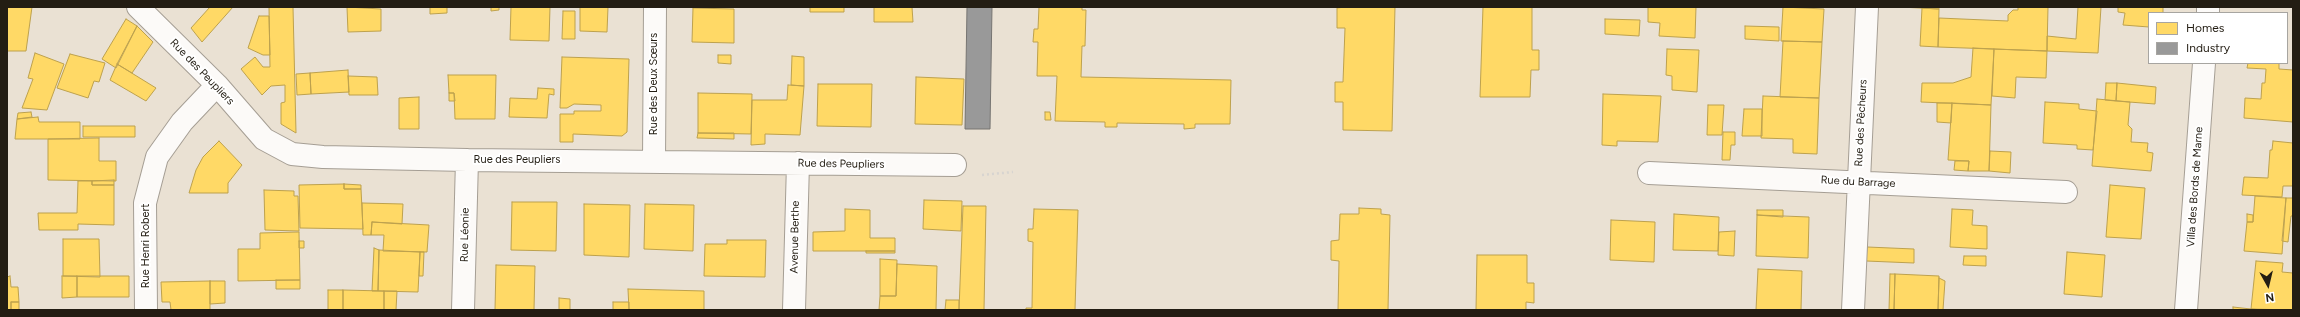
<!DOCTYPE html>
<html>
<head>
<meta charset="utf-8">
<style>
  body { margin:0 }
  #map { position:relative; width:2300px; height:317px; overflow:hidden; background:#eae1d3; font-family:Figtree,sans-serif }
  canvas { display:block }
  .frame { position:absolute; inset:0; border:8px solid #231d13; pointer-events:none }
  .legend { position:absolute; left:2148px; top:12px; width:140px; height:52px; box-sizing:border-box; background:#fff; border:1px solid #a7a5a1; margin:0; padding:5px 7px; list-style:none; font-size:12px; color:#231d13 }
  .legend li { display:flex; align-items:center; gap:8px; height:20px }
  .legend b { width:20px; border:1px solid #a7a5a1 }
  .north { position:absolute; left:2248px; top:265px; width:40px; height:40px; -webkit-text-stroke:3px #fff; paint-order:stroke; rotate:172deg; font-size:11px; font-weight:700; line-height:16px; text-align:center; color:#231d13 }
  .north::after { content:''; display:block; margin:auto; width:14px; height:18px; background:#231d13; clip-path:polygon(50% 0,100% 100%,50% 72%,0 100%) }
</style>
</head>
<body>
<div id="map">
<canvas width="2300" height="317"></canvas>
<div class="frame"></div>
<ul class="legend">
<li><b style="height:11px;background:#ffd966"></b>Homes</li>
<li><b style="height:11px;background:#999"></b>Industry</li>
</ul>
<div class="north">N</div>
</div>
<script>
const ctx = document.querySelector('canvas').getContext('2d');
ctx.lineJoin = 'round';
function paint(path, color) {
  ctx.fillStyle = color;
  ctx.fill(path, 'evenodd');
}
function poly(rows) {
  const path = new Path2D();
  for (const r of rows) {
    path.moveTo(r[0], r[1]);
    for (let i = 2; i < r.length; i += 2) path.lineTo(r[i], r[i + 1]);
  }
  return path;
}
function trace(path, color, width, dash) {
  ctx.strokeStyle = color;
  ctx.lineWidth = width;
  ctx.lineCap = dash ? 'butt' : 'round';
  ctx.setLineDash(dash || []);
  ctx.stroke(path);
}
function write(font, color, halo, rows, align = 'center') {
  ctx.font = font + ' Figtree,sans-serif';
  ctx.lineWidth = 4;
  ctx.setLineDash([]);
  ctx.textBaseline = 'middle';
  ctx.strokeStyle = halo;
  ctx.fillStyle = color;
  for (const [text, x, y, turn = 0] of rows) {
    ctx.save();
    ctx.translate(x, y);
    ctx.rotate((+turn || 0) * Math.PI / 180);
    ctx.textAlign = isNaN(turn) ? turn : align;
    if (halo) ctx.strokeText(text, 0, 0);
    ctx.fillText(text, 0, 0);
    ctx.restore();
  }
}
const homes = poly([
  [7,7,32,7,26,51,7,51,7,7],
  [210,7,233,7,202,42,191,28,210,7],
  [269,7,293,7,296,133,281,124,281,103,285,102,285,85,271,86,262,95,241,69,255,57,263,67,270,67,269,7],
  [347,7,381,9,381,31,348,32,347,7],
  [430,7,447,7,447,13,430,14,430,7],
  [491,7,499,7,499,10,491,11,491,7],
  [511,7,550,7,549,41,510,40,511,7],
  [580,7,608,7,607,32,580,31,580,7],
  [810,7,844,7,844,12,810,12,810,7],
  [874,7,912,7,913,22,874,22,874,7],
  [1039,7,1082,7,1082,10,1086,10,1085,46,1082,46,1081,77,1231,80,1230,124,1195,124,1195,128,1184,129,1184,124,1117,123,1117,127,1105,127,1105,122,1055,121,1057,76,1037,76,1038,42,1033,42,1034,29,1038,29,1039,7],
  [1345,7,1395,7,1392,131,1343,130,1343,102,1335,102,1335,82,1343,82,1345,28,1337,28,1337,8,1345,7],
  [1483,7,1532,7,1532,50,1539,50,1539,70,1531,70,1530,97,1480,97,1483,7],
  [1648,7,1696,7,1695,38,1659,36,1660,23,1648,22,1648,7],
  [1783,7,1824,9,1822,42,1781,41,1783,7],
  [1900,7,1939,7,1939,9,1900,7],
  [2018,7,2048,7,2047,51,1938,47,1939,18,2008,21,2008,15,2013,10,2018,10,2018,7],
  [2078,7,2101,7,2098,53,2047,51,2047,36,2076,39,2078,7],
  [2118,7,2163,7,2163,13,2149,13,2149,27,2123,25,2125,13,2118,12,2118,7],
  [693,8,734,9,734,43,692,42,693,8],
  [1922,8,1939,9,1938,47,1920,46,1922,8],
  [563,11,575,11,575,39,562,39,563,11],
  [259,16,269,16,270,55,263,55,248,48,259,16],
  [126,19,137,26,116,68,102,59,126,19],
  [1605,19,1640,20,1639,36,1605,34,1605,19],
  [137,26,153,42,132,73,117,64,137,26],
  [1745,26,1779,27,1779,41,1745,39,1745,26],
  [1783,41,1822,42,1819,98,1780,97,1783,41],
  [1973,48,1994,49,1991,105,1921,102,1922,83,1953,83,1971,77,1973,48],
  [1667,49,1699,50,1697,92,1672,90,1672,76,1666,75,1667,49],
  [1994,49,2047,51,2046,78,2016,77,2015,98,1992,96,1994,49],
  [35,53,64,64,47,110,22,108,33,79,28,78,35,53],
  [70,54,105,63,99,82,94,81,88,98,57,88,70,54],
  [718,55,731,55,731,64,718,63,718,55],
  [792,56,804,57,804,86,791,85,792,56],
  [562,57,629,59,627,132,622,136,573,134,573,142,560,142,560,114,574,114,574,111,601,111,601,105,574,104,567,108,560,108,562,57],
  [2248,63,2279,63,2279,69,2293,70,2293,122,2244,118,2245,98,2261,99,2262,83,2265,83,2266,69,2247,68,2248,63],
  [117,64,156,88,146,101,110,80,117,64],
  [348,70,349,92,311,94,310,73,348,70],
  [310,73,311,94,297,95,296,74,310,73],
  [448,75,496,75,495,119,455,119,454,93,449,93,448,75],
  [348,76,377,77,378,95,349,95,348,76],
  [916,77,964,79,962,125,915,124,916,77],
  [2106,83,2117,83,2116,101,2105,100,2106,83],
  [2117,83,2156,87,2155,104,2116,101,2117,83],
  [818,84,872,84,871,127,817,126,818,84],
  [788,85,804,86,800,135,765,134,765,144,751,145,752,100,787,100,788,85],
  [538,88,554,89,554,95,549,94,547,118,509,117,510,98,537,99,538,88],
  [449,93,454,93,455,101,449,101,449,93],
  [698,93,752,94,751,134,698,133,698,93],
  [1603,94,1661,96,1658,142,1617,141,1617,146,1602,145,1603,94],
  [1763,96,1819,98,1817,154,1793,153,1793,139,1761,138,1763,96],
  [419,97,419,129,399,129,399,98,419,97],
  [2097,99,2130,102,2128,125,2132,129,2131,142,2148,143,2147,152,2153,153,2151,171,2092,166,2097,99],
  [2045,102,2079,104,2079,109,2097,111,2093,150,2077,149,2077,145,2043,143,2045,102],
  [1937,103,1952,103,1951,123,1937,122,1937,103],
  [1952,103,1991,105,1989,171,1968,171,1969,161,1948,160,1952,103],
  [1708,105,1724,105,1722,135,1707,135,1708,105],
  [1744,109,1762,109,1762,136,1742,136,1744,109],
  [31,112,32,117,17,119,18,113,31,112],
  [1045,112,1050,112,1051,120,1045,120,1045,112],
  [38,117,39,122,80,122,80,139,15,139,17,119,38,117],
  [83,126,135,126,135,137,83,137,83,126],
  [1723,132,1735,132,1735,145,1731,145,1730,160,1722,160,1723,132],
  [698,133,734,133,734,139,697,138,698,133],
  [99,138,99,161,116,161,116,181,48,180,48,139,99,138],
  [219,141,242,165,228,183,228,193,189,193,196,170,203,157,219,141],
  [2273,141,2293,143,2293,186,2283,186,2282,197,2242,195,2244,177,2268,178,2270,150,2272,150,2273,141],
  [1990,151,2011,152,2010,173,1989,171,1990,151],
  [1955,161,1969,161,1968,171,1954,170,1955,161],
  [114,180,114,185,92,185,92,181,114,180],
  [78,181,92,181,92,185,114,185,114,225,78,224,78,230,39,230,38,213,77,213,78,181],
  [344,184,344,189,361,189,363,229,300,228,299,185,344,184],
  [344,184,361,185,361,189,344,189,344,184],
  [2110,185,2145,188,2141,239,2106,237,2110,185],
  [264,190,294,191,294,196,298,196,299,231,265,230,264,190],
  [2255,196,2286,198,2282,254,2244,251,2247,222,2253,222,2255,196],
  [2286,198,2293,198,2293,216,2291,216,2288,242,2282,241,2286,198],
  [924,200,962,201,961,231,923,229,924,200],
  [512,202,557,202,556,251,511,250,512,202],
  [362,203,403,204,402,224,372,222,371,235,363,235,362,203],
  [584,204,630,205,629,257,584,255,584,204],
  [645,204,694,205,693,251,644,249,645,204],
  [963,206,986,206,984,310,959,310,963,206],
  [1359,208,1381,209,1381,214,1390,215,1388,310,1338,310,1339,261,1331,260,1331,241,1339,240,1340,214,1359,214,1359,208],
  [845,209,870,210,870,238,895,238,895,251,813,251,813,232,845,231,845,209],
  [1034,209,1078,210,1075,310,1026,310,1026,308,1032,308,1033,242,1028,241,1028,229,1033,229,1034,209],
  [1952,209,1973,210,1972,225,1987,226,1987,249,1950,247,1952,209],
  [1757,210,1783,210,1783,217,1757,215,1757,210],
  [1674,214,1719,217,1718,251,1673,250,1674,214],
  [2247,214,2253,215,2253,222,2247,222,2247,214],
  [1757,215,1809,217,1808,258,1756,256,1757,215],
  [1611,220,1655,222,1654,262,1610,260,1611,220],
  [372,222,429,225,427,252,383,251,384,235,371,235,372,222],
  [1735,231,1734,256,1718,255,1719,232,1735,231],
  [299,232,300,280,238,281,238,249,260,249,260,233,299,232],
  [63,239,99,239,100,277,63,276,63,239],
  [727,240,766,240,765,277,704,276,705,244,727,244,727,240],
  [299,241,304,241,304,248,299,248,299,241],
  [1867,247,1914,249,1914,263,1866,261,1867,247],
  [374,248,379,250,378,291,372,291,374,248],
  [379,250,420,252,418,292,378,291,379,250],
  [866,251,895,251,895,253,866,253,866,251],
  [420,252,424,252,423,276,419,276,420,252],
  [2067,252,2105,255,2102,297,2064,294,2067,252],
  [1477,255,1527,255,1527,283,1534,283,1534,303,1526,302,1526,310,1476,310,1477,255],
  [1964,256,1986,256,1986,266,1963,265,1964,256],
  [880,259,897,260,896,296,880,296,880,259],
  [2256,261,2283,263,2282,272,2293,273,2293,310,2251,309,2256,261],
  [897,264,937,266,936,310,879,310,880,296,896,296,897,264],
  [496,265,535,266,534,310,495,310,496,265],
  [1758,269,1802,271,1801,310,1756,310,1758,269],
  [1890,274,1895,274,1894,310,1889,310,1890,274],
  [1895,274,1939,276,1938,310,1894,310,1895,274],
  [10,276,11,287,18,287,19,302,11,302,11,310,7,310,7,277,10,276],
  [62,276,77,276,77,297,62,298,62,276],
  [77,276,129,276,129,297,77,297,77,276],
  [1939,278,1945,281,1943,310,1938,310,1939,278],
  [276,280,300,280,300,289,276,289,276,280],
  [210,281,225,281,225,303,210,304,210,281],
  [210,281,210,310,171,310,170,302,162,302,161,282,210,281],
  [628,289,704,291,704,310,629,310,628,289],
  [328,290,343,290,343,310,328,310,328,290],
  [343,290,384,291,384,310,343,310,343,290],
  [384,291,397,291,396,310,384,310,384,291],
  [559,298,570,299,570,310,559,310,559,298],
  [946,300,959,300,959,310,945,310,946,300],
  [11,302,19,302,19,310,11,310,11,302],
  [613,302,629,302,629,310,613,310,613,302],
  [2233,307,2251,309,2263,310,2233,310,2233,307]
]);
paint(homes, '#ffd966');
trace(homes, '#bda14d', 1);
const industry = poly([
  [967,7,992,7,990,129,965,129,967,7]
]);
paint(industry, '#999');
trace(industry, '#767471', 1);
const minor = poly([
  [138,7,217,85,264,139,292,154,323,157,467,160,955,165],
  [2208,13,2208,7],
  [654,161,655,7],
  [1649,173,2066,192],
  [146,310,145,203,157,157,182,122,217,85],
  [463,310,467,160],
  [794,310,798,163],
  [1853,310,1867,7],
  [2186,310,2204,63]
]);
trace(minor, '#a59e94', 24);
trace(poly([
  [982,175,1013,172]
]), '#d7d4d0', 2.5, [2, 3]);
trace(minor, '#fcfaf8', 22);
write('11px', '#231d13', '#fff', [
  ["Rue des Peupliers",202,72,46],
  ["Rue des Deux Sœurs",654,84,-90],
  ["Rue des Pêcheurs",1861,123,-87],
  ["Rue des Peupliers",517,160],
  ["Rue des Peupliers",841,164,1],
  ["Rue du Barrage",1858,182,3],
  ["Villa des Bords de Marne",2195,187,-86],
  ["Rue Léonie",465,235,-89],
  ["Avenue Berthe",795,237,-89],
  ["Rue Henri Robert",146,246,-90]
]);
</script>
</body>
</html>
